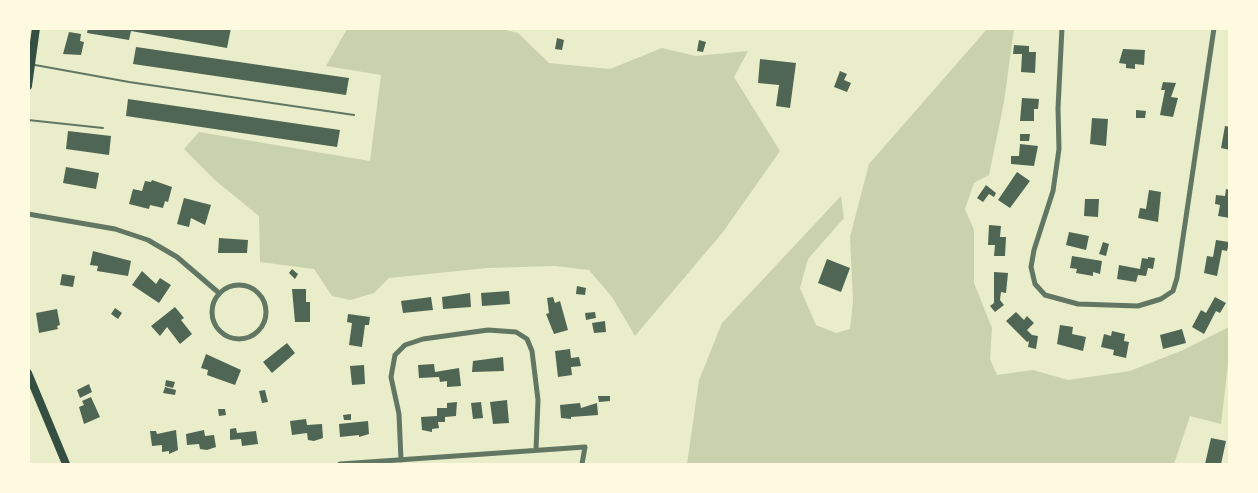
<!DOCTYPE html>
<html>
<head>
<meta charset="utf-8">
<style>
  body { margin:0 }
  #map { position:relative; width:1258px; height:493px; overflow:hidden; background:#e9edc9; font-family:Rubik,sans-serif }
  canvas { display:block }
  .frame { position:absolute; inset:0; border:30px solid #fefae0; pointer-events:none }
</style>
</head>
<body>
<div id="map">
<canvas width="1258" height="493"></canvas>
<div class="frame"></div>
</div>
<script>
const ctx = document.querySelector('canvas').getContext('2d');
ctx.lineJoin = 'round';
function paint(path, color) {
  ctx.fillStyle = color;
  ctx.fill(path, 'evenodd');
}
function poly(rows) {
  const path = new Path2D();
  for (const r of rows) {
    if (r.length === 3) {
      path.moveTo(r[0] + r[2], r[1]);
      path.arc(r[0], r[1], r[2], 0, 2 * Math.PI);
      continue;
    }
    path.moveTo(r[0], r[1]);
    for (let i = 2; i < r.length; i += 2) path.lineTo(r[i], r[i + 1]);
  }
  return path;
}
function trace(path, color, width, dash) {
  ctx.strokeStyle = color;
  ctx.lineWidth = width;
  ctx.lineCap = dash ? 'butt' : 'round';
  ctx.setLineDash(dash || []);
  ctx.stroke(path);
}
paint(poly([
  [498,28,518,33,549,63,610,69,662,48,696,56,748,51,734,77,780,151,723,232,635,336,612,297,589,270,555,266,487,268,389,278,374,293,350,300,332,296,314,269,260,262,259,216,216,181,184,149,199,132,370,161,381,75,326,66,347,29],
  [987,29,1014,29,1004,102,989,175,974,183,965,209,974,230,974,283,992,328,990,359,997,375,1033,370,1068,380,1130,371,1183,350,1229,327,1229,356,1221,424,1190,416,1174,464,687,464,699,380,722,323,841,196,844,218,808,259,800,288,816,325,836,333,850,329,853,301,850,237,869,164]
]), '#cad2ad');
paint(poly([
  [88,28,231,28,227,48,131,31,129,40,87,33],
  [69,32,81,34,80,41,84,42,81,55,63,54],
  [557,38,564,40,562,50,555,49],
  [699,40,706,42,703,52,697,51],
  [1014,45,1029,46,1029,52,1036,52,1035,73,1021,72,1022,54,1013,54],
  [136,47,349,78,346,95,133,64],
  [1123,49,1145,50,1144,65,1135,64,1135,69,1126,68,1126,64,1119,63],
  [760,59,796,63,790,108,776,106,779,85,758,83],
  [840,71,847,74,844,80,851,83,847,92,834,87],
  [1163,82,1176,83,1171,97,1178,98,1173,117,1160,115,1165,90,1161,90],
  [1022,98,1039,99,1038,109,1034,109,1034,121,1020,121],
  [128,99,340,130,337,147,126,116],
  [1136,110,1146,111,1145,118,1136,118],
  [1092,118,1108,119,1106,146,1090,144],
  [1225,126,1230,127,1230,150,1221,148],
  [68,131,111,136,109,155,66,149],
  [1020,134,1030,134,1029,141,1020,141],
  [1020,144,1038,146,1034,166,1011,164,1011,156,1019,156],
  [66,167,99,173,96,189,63,183],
  [1017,172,1030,181,1010,208,998,200],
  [152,180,172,187,168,202,165,201,163,208,150,205,149,209,129,204,133,189,142,191,145,181,151,182],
  [986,185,996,193,994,197,989,194,983,202,977,198],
  [1226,189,1230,190,1230,218,1218,216,1220,205,1215,204,1216,195,1225,196],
  [1149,190,1161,192,1158,222,1138,218,1140,208,1146,209],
  [184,198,211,205,205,225,191,218,189,227,177,224],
  [1085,199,1099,199,1098,217,1084,216],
  [989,225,1001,226,1000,237,1006,237,1005,256,994,256,995,245,988,245],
  [1069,232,1089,236,1086,250,1066,245],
  [219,238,248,240,247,253,218,253],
  [1216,240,1229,242,1227,251,1222,250,1217,276,1204,273,1207,256,1213,257],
  [1103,242,1109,244,1106,256,1099,254],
  [93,251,131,261,128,276,97,271,98,266,90,265],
  [1072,256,1102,261,1100,274,1093,272,1093,276,1076,273,1077,269,1070,268],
  [1148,257,1155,258,1153,269,1148,268,1146,276,1138,275,1136,282,1117,279,1119,265,1140,269,1142,258,1148,259],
  [827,259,850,268,841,292,818,283],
  [292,269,298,274,295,279,289,273],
  [142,271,156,284,160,278,171,285,159,303,132,285],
  [994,272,1008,273,1006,293,1001,292,1000,300,1004,305,995,312,990,306,994,303],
  [62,274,75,276,73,287,60,285],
  [577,286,586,288,585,295,576,294],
  [292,289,306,289,306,302,310,302,310,322,295,322],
  [509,291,510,304,482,306,481,293],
  [470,293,471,307,443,309,442,297],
  [431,297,433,310,403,313,401,301],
  [553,297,555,303,560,301,568,330,554,334,546,314,549,313,547,298],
  [1215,297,1226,303,1220,313,1216,311,1204,334,1192,327,1201,310,1206,313],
  [175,307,184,318,181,320,192,334,180,344,167,327,160,336,151,326],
  [115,308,122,313,118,319,111,314],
  [57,309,60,325,57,326,58,329,39,333,36,313],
  [595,312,596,318,586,320,585,313],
  [1016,312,1024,320,1027,316,1034,323,1027,330,1032,335,1038,336,1036,349,1028,347,1029,341,1027,342,1006,321],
  [348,314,370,317,369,325,365,325,362,347,349,345,352,323,347,322],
  [605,321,606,332,594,333,592,323],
  [1060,325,1073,327,1072,334,1086,337,1083,351,1057,344],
  [1182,329,1186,343,1163,349,1160,335],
  [1112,331,1125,334,1124,341,1129,342,1126,358,1113,355,1114,350,1101,347,1104,334,1111,336],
  [287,343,295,353,272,373,263,362],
  [570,349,571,358,579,357,581,366,571,367,572,375,558,377,555,351],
  [206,354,241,370,235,385,207,375,208,370,201,368],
  [503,357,504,371,472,372,473,361],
  [434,364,435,372,459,368,461,386,447,387,447,381,440,382,439,377,419,378,418,365],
  [364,365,365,384,352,385,350,366],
  [166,380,175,382,173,388,165,386],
  [89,384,92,392,80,398,77,390],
  [165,387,176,390,175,395,163,393],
  [265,390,268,402,262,403,259,391],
  [598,396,610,396,610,401,599,402],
  [91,397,100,417,84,424,79,407,84,405,82,401],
  [507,400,509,423,493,424,490,402],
  [457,402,456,416,445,417,445,422,438,422,439,428,432,429,432,432,422,430,421,417,437,416,437,408,447,408,447,403],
  [481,402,483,418,473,419,471,403],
  [580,403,581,408,597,403,598,415,571,417,571,419,561,418,560,405],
  [218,409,225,409,226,415,219,416],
  [351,414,351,420,344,420,343,415],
  [306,419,307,425,322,424,323,438,314,441,308,440,307,433,292,435,290,421],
  [368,421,369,434,359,437,359,435,340,437,339,424],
  [236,428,237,433,256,431,258,444,242,446,241,439,230,440,230,429],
  [176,430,178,450,169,454,169,451,162,452,162,445,152,446,150,431,156,431,157,434],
  [204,430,205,436,214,435,216,447,207,450,200,449,199,444,187,445,186,434],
  [1211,438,1226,441,1221,464,1205,464]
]), '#4f6655');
trace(poly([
  [35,65,129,82,354,115],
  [28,120,103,128]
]), '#617663', 2);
trace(poly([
  [1062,28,1058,108,1059,149,1053,191,1034,250,1031,267,1035,284,1045,295,1078,304,1138,306,1161,299,1173,291,1177,278,1214,28],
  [28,214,115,229,148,240,177,257,219,293],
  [239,312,27],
  [401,460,399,414,391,377,395,355,405,345,423,339,488,330,516,332,527,339,532,351,538,400,536,450],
  [340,464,585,447,582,464]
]), '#617663', 5);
trace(poly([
  [28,86,36,28],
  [28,373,66,464]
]), '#344e41', 8);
</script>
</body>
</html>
